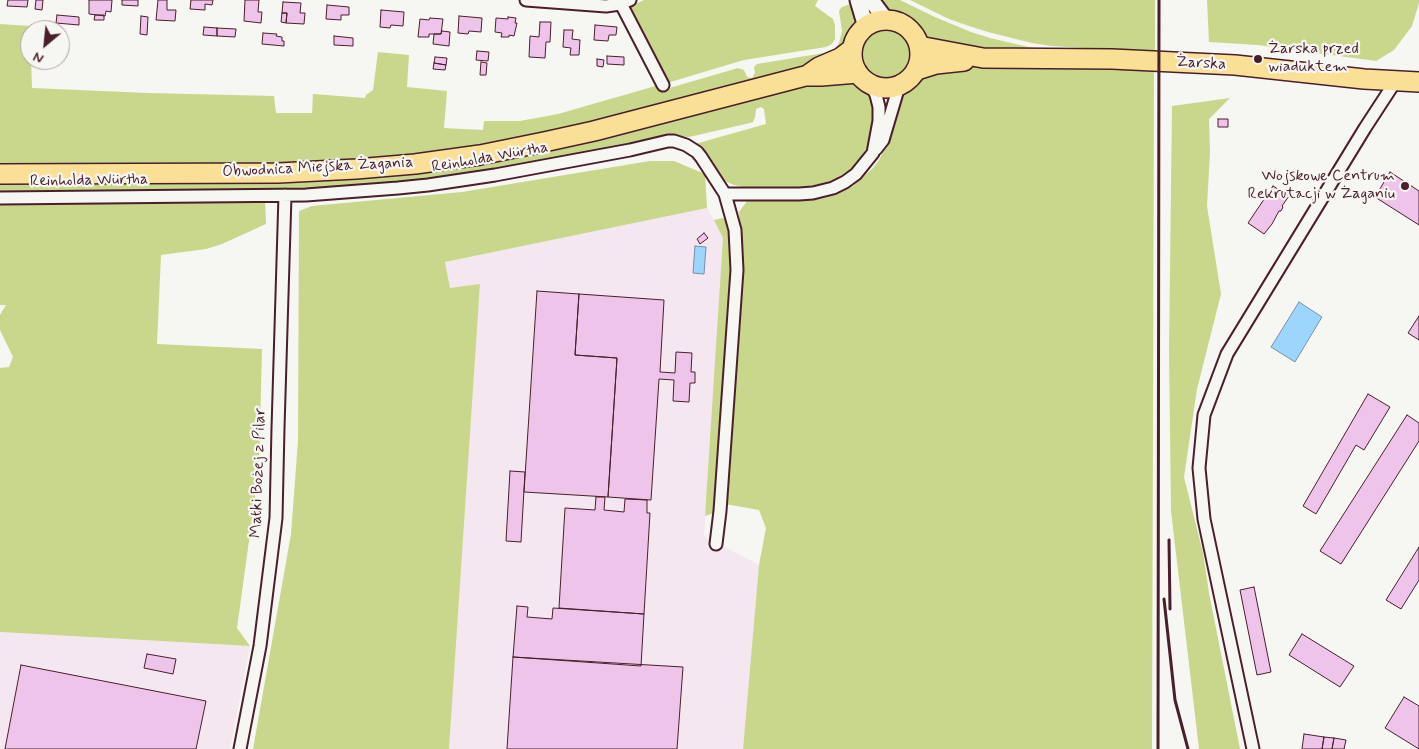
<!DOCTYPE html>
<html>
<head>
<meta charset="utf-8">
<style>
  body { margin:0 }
  #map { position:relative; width:1419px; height:749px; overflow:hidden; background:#f6f6f2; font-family:Mynerve,sans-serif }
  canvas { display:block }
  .north { position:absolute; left:20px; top:20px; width:50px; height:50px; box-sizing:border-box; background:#f6f6f2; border:1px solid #b1a0a2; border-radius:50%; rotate:208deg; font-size:14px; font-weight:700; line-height:20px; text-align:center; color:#4a1f2b }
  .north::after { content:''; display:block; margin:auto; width:18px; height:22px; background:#4a1f2b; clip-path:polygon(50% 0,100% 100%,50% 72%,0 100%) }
</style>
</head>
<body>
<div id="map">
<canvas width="1419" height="749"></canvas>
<div class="north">N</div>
</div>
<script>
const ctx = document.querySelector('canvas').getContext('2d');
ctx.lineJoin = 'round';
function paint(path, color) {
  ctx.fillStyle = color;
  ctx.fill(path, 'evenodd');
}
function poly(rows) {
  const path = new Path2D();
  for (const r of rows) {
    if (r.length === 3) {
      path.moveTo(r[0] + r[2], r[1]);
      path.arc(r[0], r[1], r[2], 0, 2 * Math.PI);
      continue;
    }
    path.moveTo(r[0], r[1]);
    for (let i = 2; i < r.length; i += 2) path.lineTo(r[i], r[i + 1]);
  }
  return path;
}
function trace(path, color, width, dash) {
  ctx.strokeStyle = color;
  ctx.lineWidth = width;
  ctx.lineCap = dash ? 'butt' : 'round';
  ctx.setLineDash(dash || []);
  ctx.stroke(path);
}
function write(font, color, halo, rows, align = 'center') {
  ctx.font = font + ' Mynerve,sans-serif';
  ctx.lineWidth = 4.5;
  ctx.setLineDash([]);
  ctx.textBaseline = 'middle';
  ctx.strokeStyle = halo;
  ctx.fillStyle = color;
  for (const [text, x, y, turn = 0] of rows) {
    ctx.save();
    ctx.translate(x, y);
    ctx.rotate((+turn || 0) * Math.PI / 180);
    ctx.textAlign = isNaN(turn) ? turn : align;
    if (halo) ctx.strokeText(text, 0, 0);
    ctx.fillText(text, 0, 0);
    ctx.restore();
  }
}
paint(poly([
  [707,208,724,238,704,536,759,565,743,749,449,749,480,285,450,288,445,262],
  [0,632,250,646,230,749,0,749]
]), '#f4e7f0');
paint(poly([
  [644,0,818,0,815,6,833,19,835,25,835,39,832,44,826,47,744,60,667,83,643,38,629,7],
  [876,0,900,0,935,17,971,32,990,38,1037,49,978,52,922,39,912,26,908,22,890,15],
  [910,0,1155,0,1155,52,1051,46,1032,43,988,32,969,26,949,19],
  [1207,0,1419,0,1419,3,1412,26,1394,50,1376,61,1258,45,1209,42],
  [855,2,859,24,849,44,814,64,623,117,456,152,310,166,0,168,0,24,30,26,32,88,148,93,274,96,276,113,312,113,313,94,365,98,366,95,373,90,378,52,409,55,407,87,447,91,444,128,483,130,484,121,520,121,558,114,659,85,666,89,738,68,744,70,747,77,752,78,755,73,754,67,757,64,824,53,836,48,839,43,842,31,839,11,842,7],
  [886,55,24],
  [976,65,1154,69,1152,749,743,749,759,565,766,528,759,510,725,504,742,260,742,243,739,212,747,201,754,199,804,201,821,199,836,195,853,186,873,168,879,160,890,138,900,96,920,76,943,68],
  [856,80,868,91,871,96,876,119,870,143,858,161,852,168,834,180,812,186,797,187,744,187,734,185,727,182,722,178,703,151,695,144,766,124,764,109,761,107,756,109,755,117,753,122,750,123,689,137,671,136,640,143,459,178,311,191,0,195,0,181,352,175,806,83],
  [1230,98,1209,119,1210,152,1207,206,1221,294,1197,389,1184,477,1203,553,1209,593,1240,749,1199,749,1171,511,1169,350,1172,106],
  [650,161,674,161,705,174,707,208,445,262,450,288,480,284,449,749,253,749,291,534,298,441,299,211,312,206,462,192],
  [244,199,265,199,266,224,222,244,206,249,161,255,157,344,262,349,259,468,237,628,250,646,0,632,0,368,9,367,13,357,0,330,0,315,6,305,0,305,0,201,190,201,198,202,235,202],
  [722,218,727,220,730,231,731,250,728,305,714,513,705,516,723,238,714,220]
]), '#c8d78b');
const water = poly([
  [695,246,706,247,704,274,693,273,695,246],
  [1299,302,1322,317,1295,362,1271,347,1299,302]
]);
paint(water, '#9dd6fc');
trace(water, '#7c8da8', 1);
const building = poly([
  [8,0,28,0,27,7,7,6,8,0],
  [36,0,43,0,42,10,35,9,36,0],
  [89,0,112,0,111,12,106,11,105,16,89,14,89,0],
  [122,0,138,0,138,6,122,5,122,0],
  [158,0,167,0,167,10,176,10,175,21,156,20,158,0],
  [191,0,213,0,212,5,205,4,205,10,190,9,191,0],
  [245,0,259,0,258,12,262,12,261,23,244,21,245,0],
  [283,2,301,3,300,13,305,13,304,24,286,23,287,13,282,13,283,2],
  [327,5,349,7,349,15,341,15,341,20,326,19,327,5],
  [381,10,404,12,403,26,391,25,390,28,380,27,381,10],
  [282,13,287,13,286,23,281,22,282,13],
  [57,15,79,17,79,25,56,23,57,15],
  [95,15,104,15,104,20,94,20,95,15],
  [141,16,148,17,147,35,140,34,141,16],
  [459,16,482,18,481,32,469,31,468,34,458,33,459,16],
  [508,17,516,18,515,23,517,23,514,36,509,35,509,37,501,37,502,33,495,32,496,18,508,19,508,17],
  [430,18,443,19,441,34,429,34,429,37,418,37,420,19,429,20,430,18],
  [540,22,551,22,550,42,546,42,545,58,529,57,530,36,539,37,540,22],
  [595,25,617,27,616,35,609,35,608,41,594,40,595,25],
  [204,27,217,28,217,36,203,35,204,27],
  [217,28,236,29,235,37,217,36,217,28],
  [564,30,573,30,572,39,580,40,579,55,570,55,571,48,563,47,564,30],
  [442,31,450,32,449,46,433,44,434,34,441,34,442,31],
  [263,33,277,34,276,36,282,37,282,41,284,41,284,46,262,44,263,33],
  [334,36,353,38,353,46,334,45,334,36],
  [477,51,489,52,488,61,476,60,477,51],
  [607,56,624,57,624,65,607,64,607,56],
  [435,57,447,58,446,65,434,63,435,57],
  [597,59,604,60,603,67,597,66,597,59],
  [481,62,487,63,486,75,480,75,481,62],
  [434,63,446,65,445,70,433,69,434,63],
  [1218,119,1228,119,1228,127,1218,127,1218,119],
  [1390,172,1419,191,1419,225,1375,197,1390,172],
  [1273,186,1289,196,1282,206,1283,207,1281,211,1279,211,1272,224,1264,234,1248,223,1273,186],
  [704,233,708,238,700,244,697,239,704,233],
  [537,291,579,294,575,355,617,358,608,497,524,492,537,291],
  [579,294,664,300,660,372,675,373,676,352,692,353,691,372,695,372,695,383,690,383,689,402,673,401,674,380,659,379,651,500,608,497,617,358,575,355,579,294],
  [1419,316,1419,340,1408,333,1419,316],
  [1368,394,1390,407,1364,450,1356,445,1316,514,1303,506,1368,394],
  [1407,415,1419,423,1419,441,1341,564,1320,551,1407,415],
  [510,471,525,472,521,542,506,541,510,471],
  [596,497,605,497,604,510,624,512,625,499,647,500,647,513,650,513,644,614,559,608,565,508,595,510,596,497],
  [1419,547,1419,580,1401,609,1386,600,1419,547],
  [1254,587,1271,672,1257,675,1240,590,1254,587],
  [517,606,528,607,527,617,552,619,553,608,644,614,641,666,513,657,517,606],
  [1302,634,1354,666,1340,687,1289,655,1302,634],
  [147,654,176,659,173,674,144,668,147,654],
  [513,657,683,667,677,749,507,749,513,657],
  [21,665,206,701,196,749,5,749,21,665],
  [1404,697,1419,706,1419,749,1385,728,1404,697],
  [1304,734,1324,737,1322,749,1302,749,1304,734],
  [1324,737,1334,738,1332,749,1322,749,1324,737],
  [1334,738,1346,740,1344,749,1332,749,1334,738]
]);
paint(building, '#eec4eb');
trace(building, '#4a1f2b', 1);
const minor = poly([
  [526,0,606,6,620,4,630,0],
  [619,0,663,85],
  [876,149,883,140,899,86],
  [725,194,799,194,813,193,833,188,845,182,856,174,873,153,879,121,879,107,876,95,871,85],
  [0,198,306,195,398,188,428,185,495,175,630,150,668,141,674,141,686,145,697,152,701,157,725,194,735,230,737,270,720,511,716,544],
  [240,749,260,646,276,518,278,428,285,195],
  [1253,749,1204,519,1199,468,1204,415,1227,354,1365,128,1395,82]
]);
const tertiary = poly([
  [858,0,866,27],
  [871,0,886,20]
]);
const primary = poly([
  [886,54,34],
  [919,46,983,58,1112,59,1235,65,1364,79,1419,82],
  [917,70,936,64,964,61],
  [809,74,819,67,840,58,852,49],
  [0,174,278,173,356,169,415,164,480,155,544,142,594,131,805,76,821,76,858,73]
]);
trace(minor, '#4a1f2b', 15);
trace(tertiary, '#4a1f2b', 19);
trace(primary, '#4a1f2b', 22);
trace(minor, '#f6f6f2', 11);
trace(tertiary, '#f6f6f2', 15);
trace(primary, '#f9e096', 19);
trace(poly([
  [1169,540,1170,609],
  [1164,599,1175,700,1188,749],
  [1158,749,1159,0]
]), '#4a1f2b', 3);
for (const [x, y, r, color] of [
  [1258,59,5,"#4a1f2b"],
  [1405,186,5,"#4a1f2b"]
]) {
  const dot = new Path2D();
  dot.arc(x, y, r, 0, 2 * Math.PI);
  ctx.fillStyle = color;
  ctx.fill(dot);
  trace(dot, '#f6f6f2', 2);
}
write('16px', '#4a1f2b', '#f6f6f2', [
  ["Żarska przed",1268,50],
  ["wiaduktem",1268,68],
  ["Wojskowe Centrum",1395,177,"right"],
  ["Rekrutacji w Żaganiu",1395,195,"right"]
], 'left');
write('16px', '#4a1f2b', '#f6f6f2', [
  ["Żarska",1201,64,3],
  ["Reinholda Würtha",490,158,-10],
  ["Obwodnica Miejska Żagania",318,168,-3],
  ["Reinholda Würtha",89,181,-1],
  ["Matki Bożej z Pilar",259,473,-88]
]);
</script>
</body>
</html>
